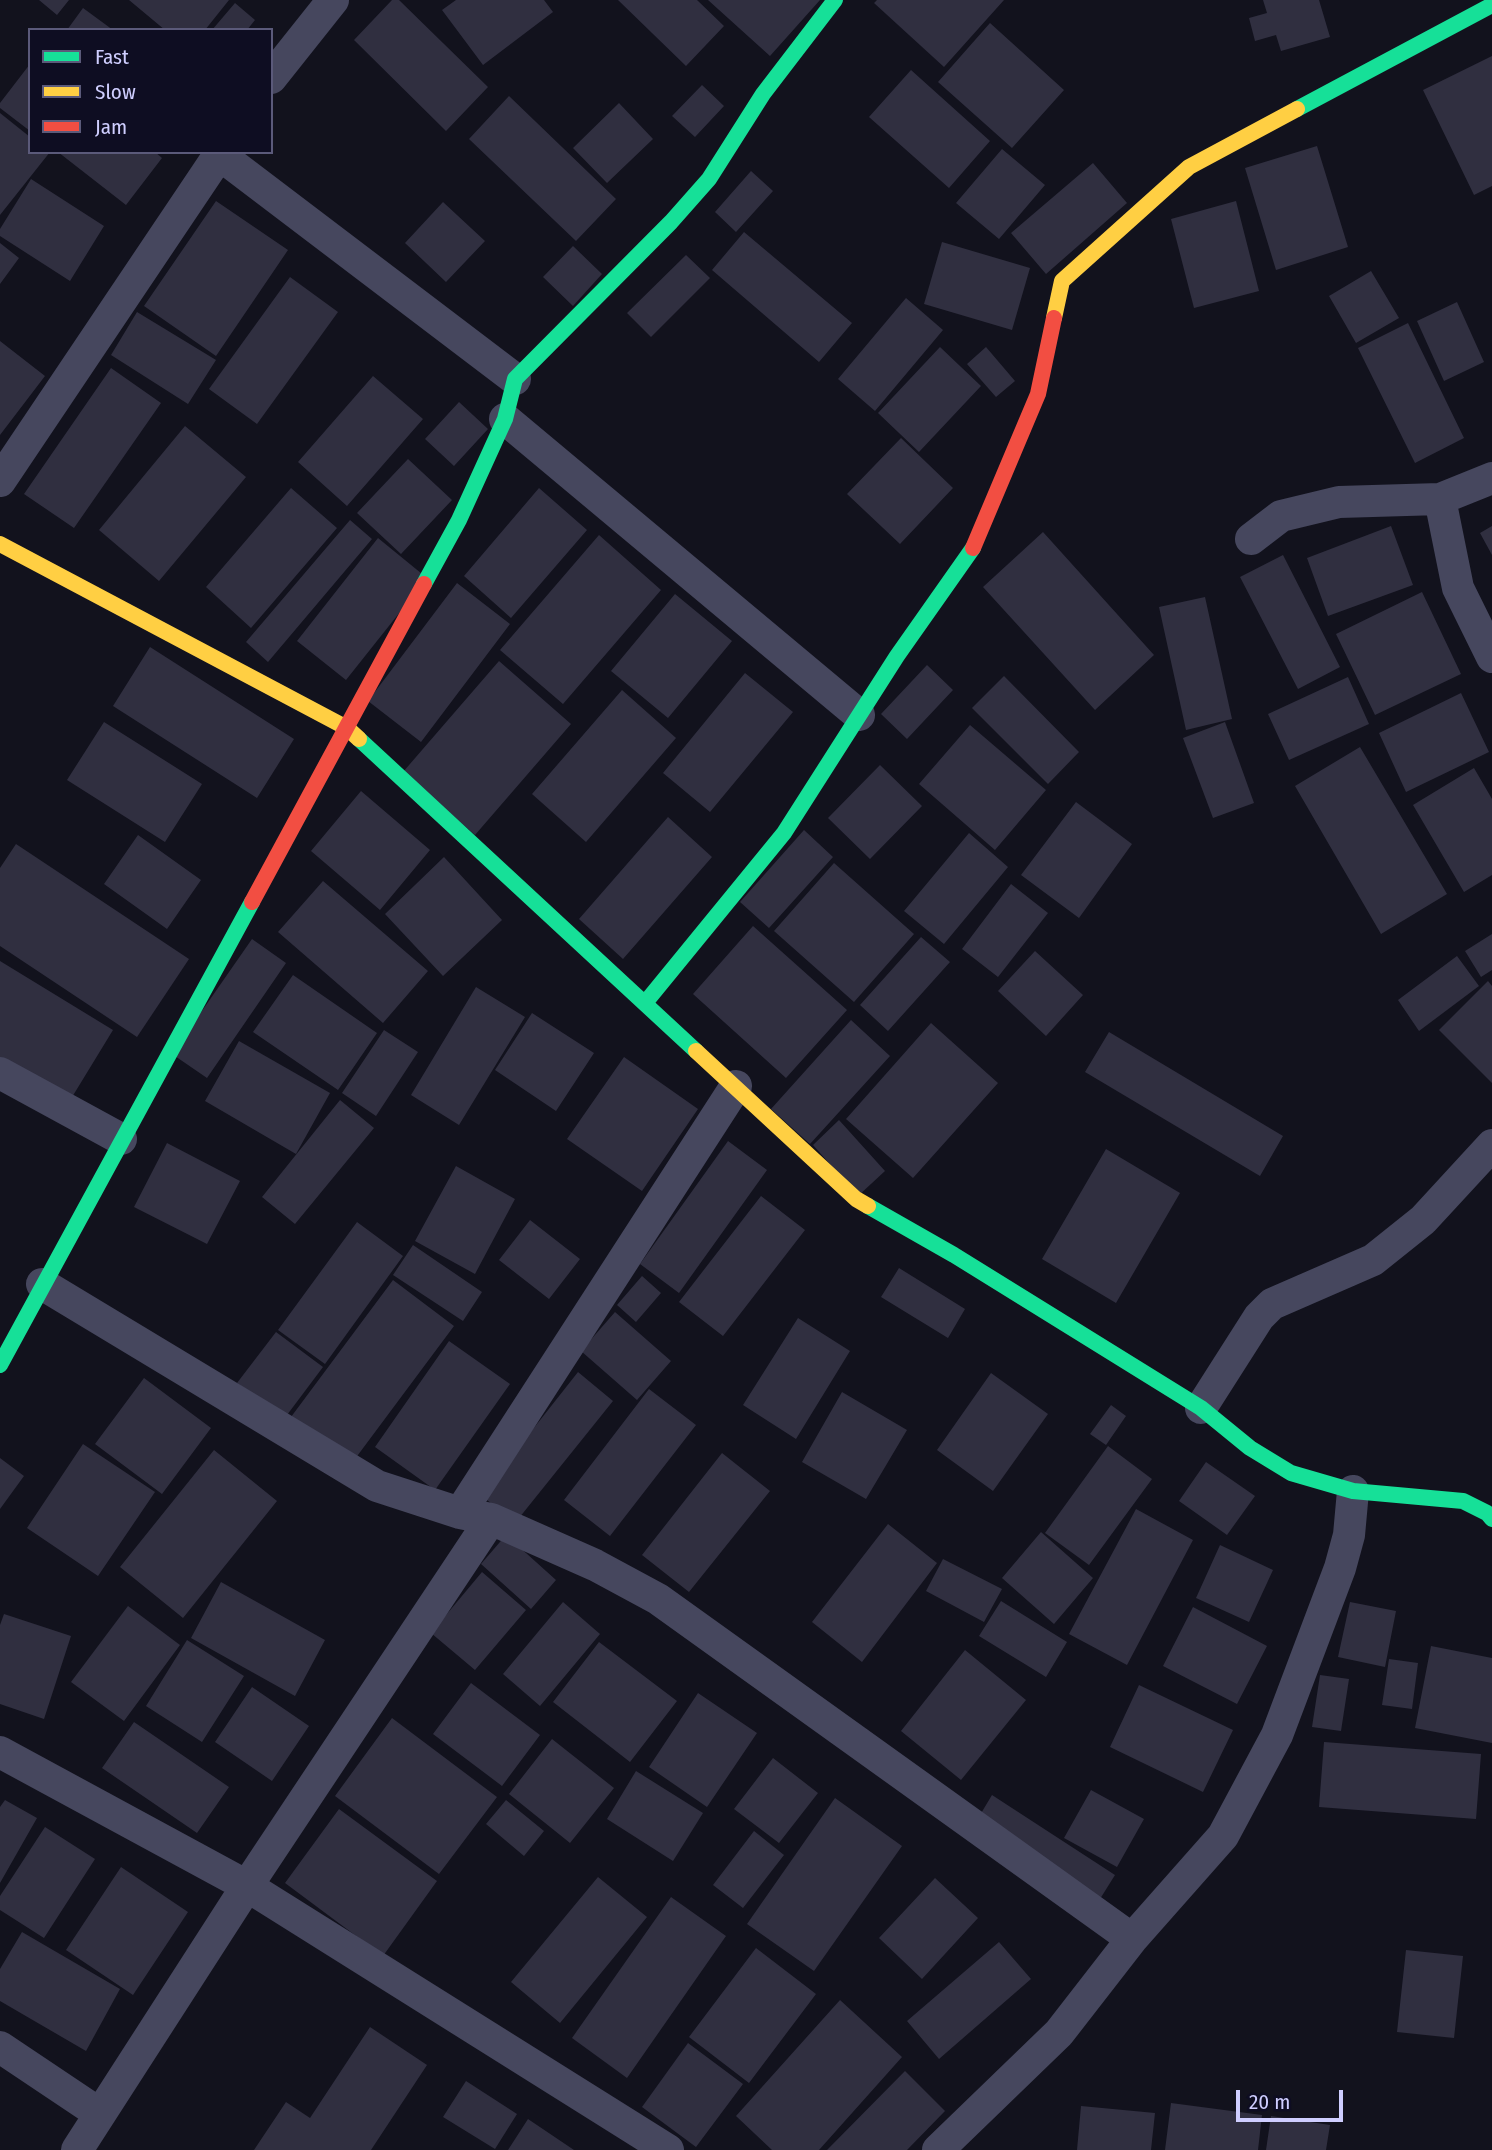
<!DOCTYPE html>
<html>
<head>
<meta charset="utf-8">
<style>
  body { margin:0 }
  #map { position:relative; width:1492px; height:2150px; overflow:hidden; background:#12121d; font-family:"Fira Sans Condensed",sans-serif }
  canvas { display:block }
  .legend { position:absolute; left:28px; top:28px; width:245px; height:126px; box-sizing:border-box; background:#0e0d22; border:2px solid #5b5a7a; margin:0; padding:9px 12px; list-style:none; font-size:21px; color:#cfceff }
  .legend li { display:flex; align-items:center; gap:14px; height:35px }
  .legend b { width:35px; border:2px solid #5b5a7a }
  .scale { position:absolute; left:1236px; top:2090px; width:107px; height:32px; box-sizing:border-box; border:4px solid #cfceff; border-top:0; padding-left:9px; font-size:21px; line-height:24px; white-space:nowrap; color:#cfceff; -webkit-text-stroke:5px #0e0d22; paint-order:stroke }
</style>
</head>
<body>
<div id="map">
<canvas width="1492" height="2150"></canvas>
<ul class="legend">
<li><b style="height:9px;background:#16e098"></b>Fast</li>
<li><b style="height:9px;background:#ffcf43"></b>Slow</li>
<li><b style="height:9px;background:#f24e42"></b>Jam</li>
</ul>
<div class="scale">20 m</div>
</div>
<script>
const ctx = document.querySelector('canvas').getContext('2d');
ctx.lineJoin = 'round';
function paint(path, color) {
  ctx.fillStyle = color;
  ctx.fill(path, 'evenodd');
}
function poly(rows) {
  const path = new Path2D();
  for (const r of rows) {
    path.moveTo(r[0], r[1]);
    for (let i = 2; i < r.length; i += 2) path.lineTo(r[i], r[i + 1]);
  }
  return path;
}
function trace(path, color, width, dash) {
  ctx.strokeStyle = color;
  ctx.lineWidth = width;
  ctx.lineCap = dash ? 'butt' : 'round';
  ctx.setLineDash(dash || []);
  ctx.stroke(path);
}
paint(poly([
  [39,0,69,0,57,15],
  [129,0,229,0,205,30,165,30],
  [392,0,399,0,488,87,446,131,354,40],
  [456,0,544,0,553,12,483,65,442,10],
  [618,0,697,0,724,26,686,66],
  [708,0,820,0,770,56],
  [877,0,1004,0,944,67,874,3],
  [1263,0,1319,0,1330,37,1281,51,1276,35,1255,41,1249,18,1267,13],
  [235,3,255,20,247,30,212,30],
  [83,8,113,30,67,30],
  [990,23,1064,90,1012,148,938,82],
  [1492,56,1492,186,1474,195,1423,90],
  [30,64,30,131,0,108,0,103],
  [911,70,990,141,949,188,869,117],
  [702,85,724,106,695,137,672,116],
  [509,96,616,199,576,241,469,139],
  [619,103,653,139,607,183,573,148],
  [0,113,30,137,30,152,50,152,0,215],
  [1317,146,1348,247,1276,270,1245,168],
  [1002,149,1045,185,999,239,956,203],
  [58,152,155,152,162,158,126,205],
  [1093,163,1127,203,1046,274,1011,233],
  [751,171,773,191,736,232,715,212],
  [31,179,104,226,70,281,0,236,0,229],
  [216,201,288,250,216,356,144,306],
  [1236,201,1259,291,1194,308,1171,219],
  [443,202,485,241,446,282,405,243],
  [744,232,852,323,819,362,712,270],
  [942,242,1030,268,1012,330,924,304],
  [0,243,19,258,0,284],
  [573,246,602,274,573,306,543,277],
  [686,255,710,278,651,337,627,313],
  [1371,271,1399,318,1356,343,1329,296],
  [290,277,338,312,257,424,209,389],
  [906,298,943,330,875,411,838,379],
  [1457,302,1484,362,1444,381,1417,321],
  [137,312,216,360,188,404,111,355],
  [1408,323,1464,438,1415,463,1358,348],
  [0,341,45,376,0,435],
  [940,347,981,386,919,452,878,413],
  [986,347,1015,381,996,397,967,364],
  [111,368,161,403,74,528,24,494],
  [373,376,423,419,347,506,298,462],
  [459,402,488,429,454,466,425,439],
  [185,426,246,477,159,581,99,530],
  [901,438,953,488,900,544,847,494],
  [408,459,452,500,401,554,357,513],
  [291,488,337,528,251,628,206,587],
  [539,488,587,530,511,618,464,576],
  [350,520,372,539,268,662,246,642],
  [1391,526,1413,585,1328,616,1307,558],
  [1492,526,1492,555,1480,533],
  [1043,532,1154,655,1095,710,983,587],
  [599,535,661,590,563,704,500,650],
  [378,538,427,578,346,680,297,641],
  [1283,555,1340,667,1298,689,1240,577],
  [457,583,510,624,421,742,368,701],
  [1422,592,1461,674,1375,715,1336,634],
  [675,594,732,641,668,718,611,671],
  [1205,597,1232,719,1186,730,1159,607],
  [150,647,294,739,257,798,113,706],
  [499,661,571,724,475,835,403,772],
  [927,665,953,690,907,739,881,714],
  [745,673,793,712,710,812,663,773],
  [1004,676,1079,752,1048,784,972,708],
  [1348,677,1369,724,1289,760,1268,714],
  [622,690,676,738,586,842,532,794],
  [1461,693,1489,752,1406,792,1379,733],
  [104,722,202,784,165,842,67,780],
  [1225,722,1254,803,1213,818,1183,738],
  [970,725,1046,790,995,850,919,784],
  [1360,747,1447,894,1381,934,1295,786],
  [880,765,922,806,870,859,828,818],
  [1474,768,1492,799,1492,875,1464,892,1413,805],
  [361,791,430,850,380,910,311,851],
  [1076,802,1132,844,1079,918,1021,875],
  [668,817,712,857,623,959,579,919],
  [804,830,833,857,769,928,740,902],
  [969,833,1008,867,944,944,904,911],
  [138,835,201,880,167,929,104,884],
  [16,844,189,959,137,1037,0,946,0,868],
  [444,857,502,920,443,976,385,914],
  [834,863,914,934,854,1002,774,931],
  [323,881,428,971,383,1023,278,932],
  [1011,884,1048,913,998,977,962,949],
  [753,926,847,1010,786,1078,693,994],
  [1492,934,1492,970,1481,977,1465,951],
  [921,937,950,962,888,1031,860,1005],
  [252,939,286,963,207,1078,172,1054],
  [1035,951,1083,995,1046,1036,998,991],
  [1457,956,1479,986,1419,1031,1398,1000],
  [0,961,113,1030,66,1107,0,1067],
  [293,975,377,1033,338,1090,253,1032],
  [1488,981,1492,986,1492,1083,1439,1030],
  [476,987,525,1017,459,1125,411,1095],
  [532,1013,594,1053,556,1111,495,1070],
  [851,1020,890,1056,810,1144,771,1109],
  [931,1023,998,1083,913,1178,846,1119],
  [384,1030,418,1052,376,1116,342,1093],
  [1109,1032,1283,1136,1260,1176,1085,1072],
  [239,1041,330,1093,296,1154,205,1101],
  [624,1057,698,1109,642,1191,567,1139],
  [340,1100,374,1128,295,1224,262,1197],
  [839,1120,885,1171,858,1196,813,1145],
  [728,1141,767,1170,679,1293,640,1264],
  [167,1143,240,1181,207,1244,134,1207],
  [1106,1149,1180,1193,1116,1303,1042,1259],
  [456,1166,515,1199,475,1274,415,1241],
  [761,1196,805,1230,723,1336,679,1302],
  [530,1220,580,1259,549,1299,499,1260],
  [357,1222,403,1256,325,1364,278,1330],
  [413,1245,482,1292,463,1321,393,1275],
  [899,1268,965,1309,948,1338,881,1297],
  [642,1276,661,1293,636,1322,617,1305],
  [393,1280,454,1326,349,1467,288,1421],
  [615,1312,671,1361,637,1400,581,1351],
  [798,1318,850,1351,796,1439,743,1405],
  [276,1332,323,1367,284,1419,237,1383],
  [449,1341,510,1384,435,1490,375,1447],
  [578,1372,613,1401,515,1523,481,1495],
  [991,1373,1048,1414,993,1491,937,1450],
  [144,1378,211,1428,162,1494,95,1444],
  [649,1389,696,1425,610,1536,564,1500],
  [842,1392,907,1430,866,1499,802,1462],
  [1111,1405,1126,1416,1106,1445,1090,1434],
  [83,1444,155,1492,98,1576,27,1528],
  [1108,1446,1152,1479,1089,1565,1045,1533],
  [214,1450,277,1501,183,1618,120,1567],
  [722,1453,770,1491,689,1592,642,1555],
  [0,1458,24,1476,0,1509],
  [1206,1462,1255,1496,1227,1535,1179,1501],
  [1136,1509,1193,1540,1127,1665,1069,1634],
  [888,1524,937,1563,862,1662,812,1622],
  [1041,1532,1093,1578,1054,1624,1002,1578],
  [506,1535,556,1580,531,1609,481,1564],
  [1220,1545,1273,1570,1249,1622,1196,1598],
  [943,1559,1002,1589,984,1622,926,1591],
  [482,1572,526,1610,475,1670,431,1633],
  [221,1582,325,1640,295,1696,191,1638],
  [1001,1601,1067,1642,1046,1677,979,1636],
  [563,1602,600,1634,540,1706,503,1674],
  [1350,1602,1396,1611,1385,1667,1338,1657],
  [128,1606,180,1645,124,1721,71,1682],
  [1193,1607,1267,1646,1237,1704,1163,1666],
  [4,1614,71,1636,44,1719,0,1704,0,1625],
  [187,1640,244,1676,202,1742,146,1706],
  [599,1642,677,1701,630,1762,553,1702],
  [1431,1646,1492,1658,1492,1743,1415,1728],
  [965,1650,1026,1700,961,1780,901,1731],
  [1389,1659,1418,1663,1412,1709,1382,1705],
  [1320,1675,1349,1679,1341,1731,1312,1727],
  [471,1683,540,1735,502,1786,433,1734],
  [1139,1685,1233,1730,1203,1792,1110,1747],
  [252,1687,309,1726,272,1781,215,1742],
  [698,1693,757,1733,707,1807,649,1767],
  [392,1718,497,1797,439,1874,335,1796],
  [134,1722,229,1787,197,1833,102,1768],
  [552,1739,614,1788,570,1843,509,1794],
  [1324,1742,1481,1754,1476,1819,1319,1807],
  [773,1758,818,1793,779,1843,734,1809],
  [636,1771,703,1813,673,1861,607,1819],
  [1091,1790,1144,1819,1117,1867,1064,1838],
  [992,1795,1115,1875,1100,1899,977,1820],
  [835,1798,902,1846,814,1971,747,1924],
  [5,1800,37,1818,0,1883,0,1807],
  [506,1800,544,1831,524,1856,486,1824],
  [339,1809,437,1881,383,1956,285,1883],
  [45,1827,95,1859,44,1938,0,1910,0,1896],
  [754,1831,784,1855,743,1908,713,1885],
  [121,1867,188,1912,133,1995,66,1950],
  [598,1877,647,1917,560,2023,511,1982],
  [935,1878,978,1918,922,1979,879,1938],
  [671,1897,726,1936,627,2078,572,2038],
  [22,1932,120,1989,86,2051,0,2001,0,1969],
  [999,1942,1031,1979,939,2059,907,2021],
  [756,1948,816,1994,749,2083,689,2037],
  [1406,1950,1463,1956,1454,2038,1397,2032],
  [840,2000,902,2057,819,2150,772,2150,736,2116],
  [370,2027,427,2065,371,2150,254,2150,286,2102,310,2118],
  [688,2043,743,2084,696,2147,642,2107],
  [905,2071,945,2111,907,2150,827,2150],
  [466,2081,517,2114,495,2149,443,2117],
  [1171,2103,1262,2115,1258,2150,1165,2150],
  [1081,2106,1155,2113,1151,2150,1077,2150],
  [1271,2116,1330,2125,1326,2150,1266,2150],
  [528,2119,574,2150,508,2150]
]), '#302f40');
trace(poly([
  [271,78,333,0],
  [220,155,515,379],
  [505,419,859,715],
  [0,481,221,152],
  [1440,499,1458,588,1492,657],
  [1251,539,1281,516,1339,502,1440,499,1492,478],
  [0,1073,121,1139],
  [42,1284,377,1486,460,1513,491,1519,595,1565,658,1599,1132,1939],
  [1201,1408,1259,1317,1272,1304,1373,1260,1423,1220,1492,1145],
  [460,1513,736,1086],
  [0,1752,247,1886,668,2150],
  [0,2047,100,2114],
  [77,2150,247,1886,491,1519],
  [938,2150,1059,2033,1132,1939,1223,1836,1277,1735,1340,1568,1349,1535,1353,1491]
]), '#46475e', 32);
trace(poly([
  [1297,109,1492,5],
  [424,584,459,520,505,419,515,379,671,222,709,179,763,94,835,0],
  [359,739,696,1051],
  [645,1003,784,833,897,656,973,548],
  [868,1206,954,1255,1201,1408,1250,1448,1291,1473,1353,1491,1463,1501,1487,1513,1492,1519],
  [0,1365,252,902]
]), '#16e098', 16);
trace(poly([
  [1054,318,1062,281,1189,167,1297,109],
  [0,544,347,728,359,739],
  [696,1051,856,1199,868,1206]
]), '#ffcf43', 16);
trace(poly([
  [973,548,1038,394,1054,318],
  [252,902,424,584]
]), '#f24e42', 16);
</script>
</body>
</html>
